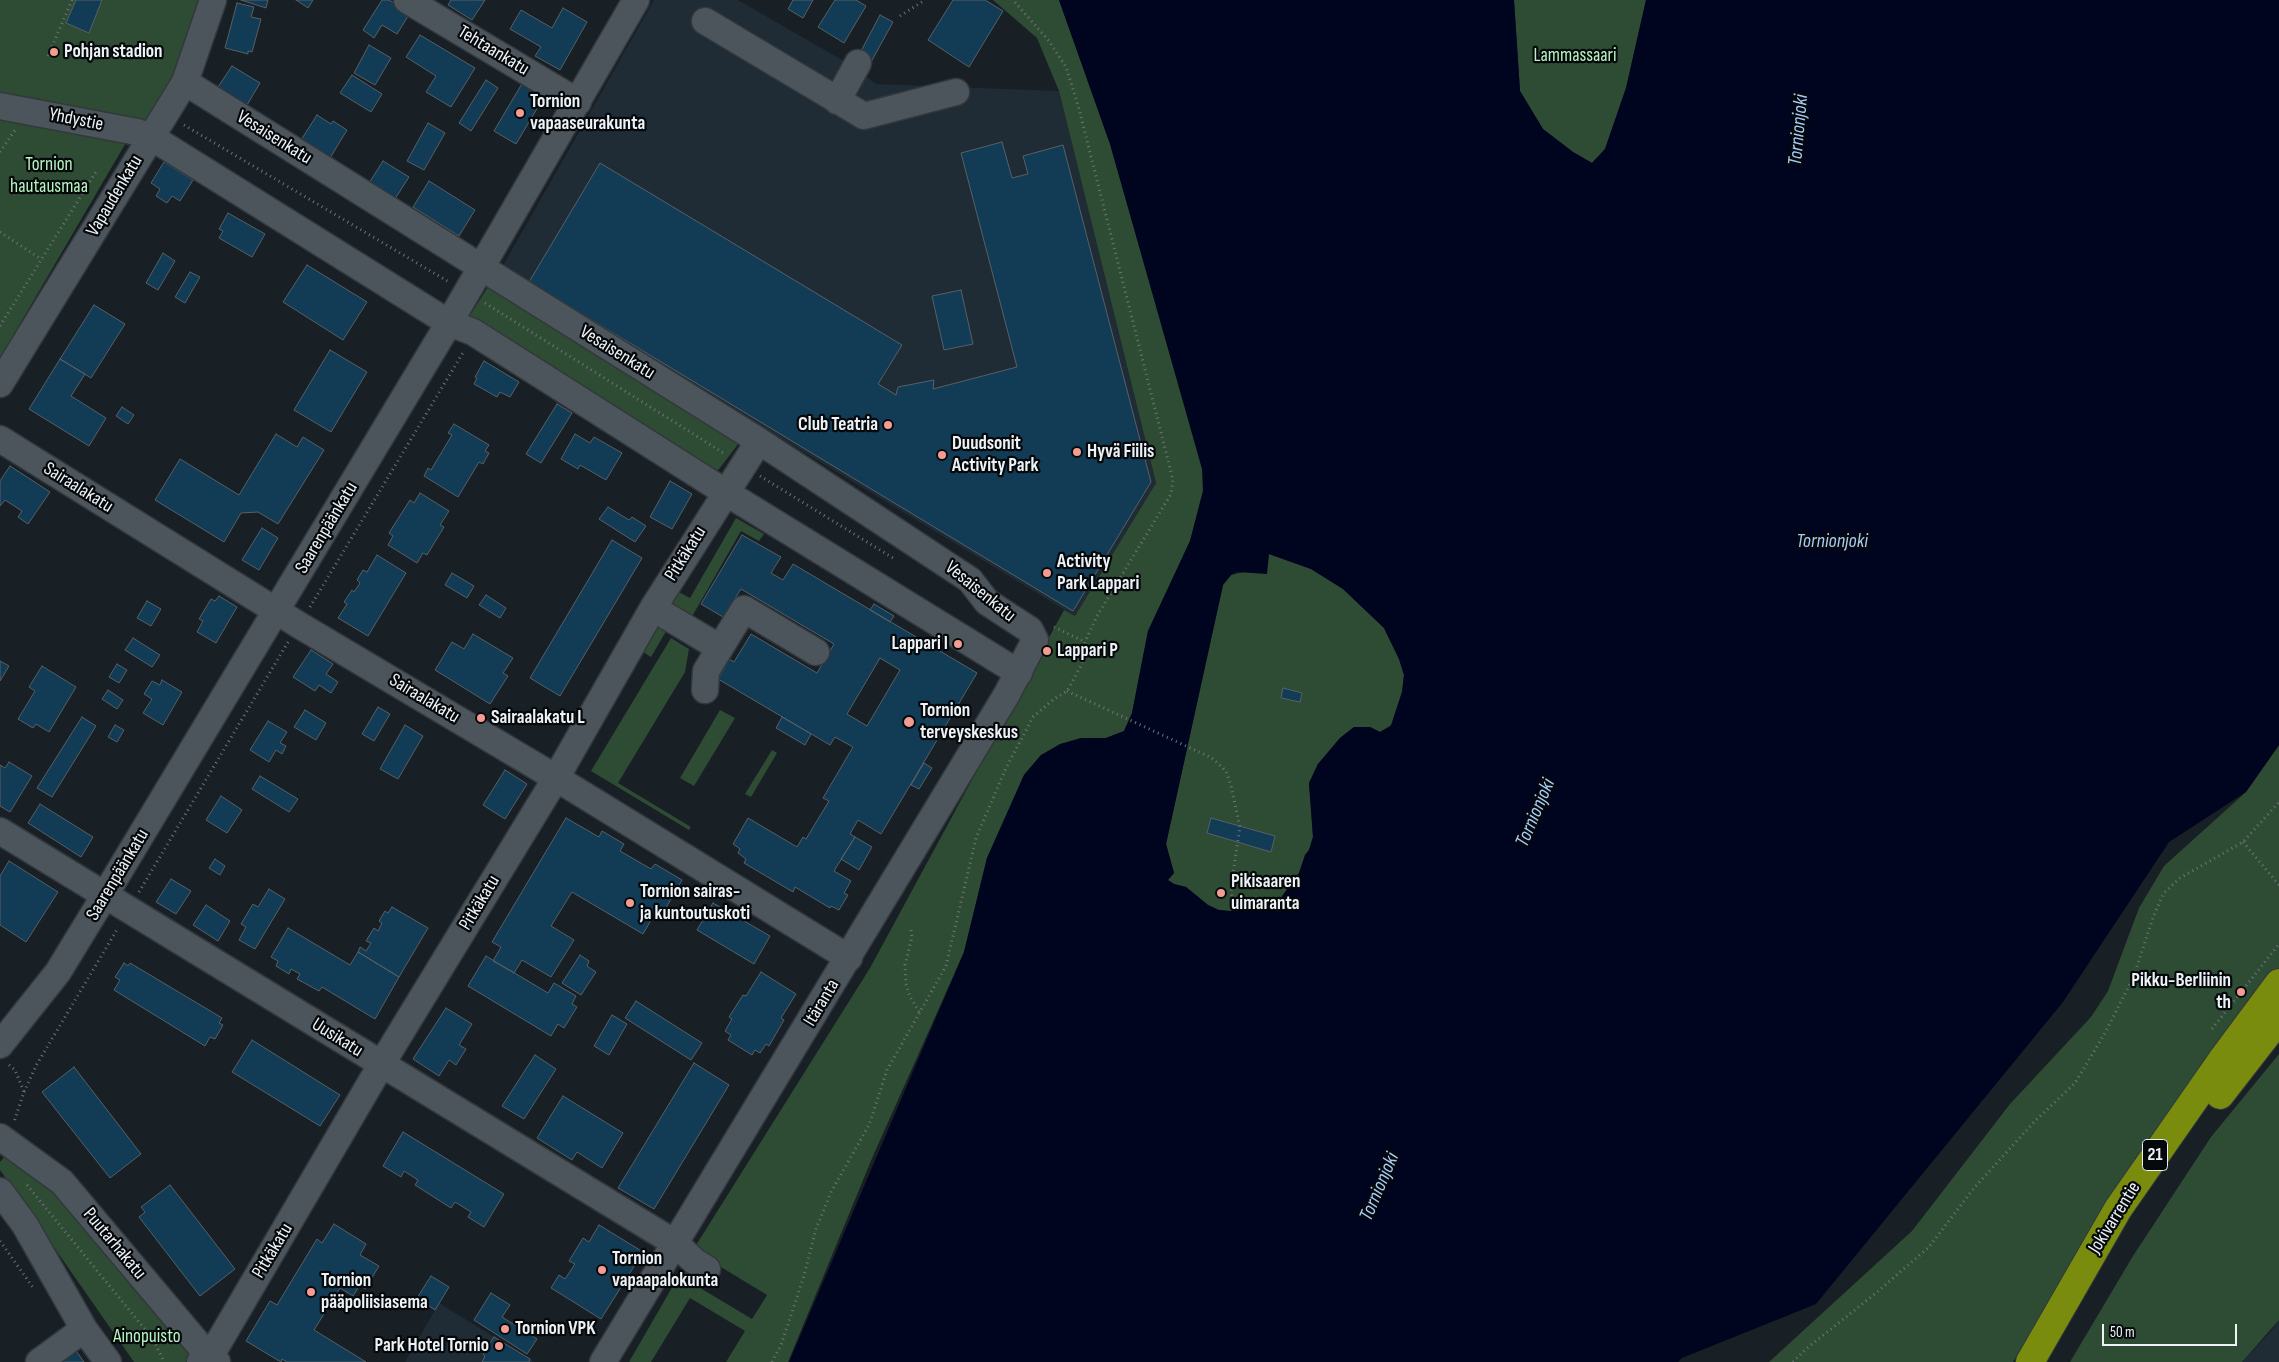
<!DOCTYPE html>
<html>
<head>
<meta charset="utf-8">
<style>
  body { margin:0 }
  #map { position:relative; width:2279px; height:1362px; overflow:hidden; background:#181f25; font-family:"Sofia Sans Condensed",sans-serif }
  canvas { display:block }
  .scale { position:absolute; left:2102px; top:1324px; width:135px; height:22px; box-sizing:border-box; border:2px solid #edf2f6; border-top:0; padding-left:6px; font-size:15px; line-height:18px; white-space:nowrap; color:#edf2f6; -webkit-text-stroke:4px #06090b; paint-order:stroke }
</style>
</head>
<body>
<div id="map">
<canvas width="2279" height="1362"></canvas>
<div class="scale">50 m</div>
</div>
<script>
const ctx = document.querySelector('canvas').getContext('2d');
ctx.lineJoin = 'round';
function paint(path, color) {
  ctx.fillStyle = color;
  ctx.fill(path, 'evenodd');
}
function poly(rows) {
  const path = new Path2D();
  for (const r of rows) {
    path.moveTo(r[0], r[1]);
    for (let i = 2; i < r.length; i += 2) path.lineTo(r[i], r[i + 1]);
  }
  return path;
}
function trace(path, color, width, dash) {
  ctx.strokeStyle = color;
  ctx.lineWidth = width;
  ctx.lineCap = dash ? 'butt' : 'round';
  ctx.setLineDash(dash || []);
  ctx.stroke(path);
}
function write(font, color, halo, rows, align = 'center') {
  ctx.font = font + ' "Sofia Sans Condensed",sans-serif';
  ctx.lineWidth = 4.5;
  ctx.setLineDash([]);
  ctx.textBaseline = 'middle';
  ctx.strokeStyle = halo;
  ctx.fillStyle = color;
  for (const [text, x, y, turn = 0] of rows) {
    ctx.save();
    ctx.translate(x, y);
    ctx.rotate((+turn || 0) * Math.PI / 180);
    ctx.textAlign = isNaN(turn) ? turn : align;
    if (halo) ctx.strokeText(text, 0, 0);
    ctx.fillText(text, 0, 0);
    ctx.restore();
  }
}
paint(poly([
  [654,0,738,0,856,68,876,84,1059,91,1156,483,1075,616,501,269],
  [439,1303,535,1362,405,1362],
  [2279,1320,2279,1362,2242,1362,2271,1331]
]), '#1f2b35');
paint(poly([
  [0,0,199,0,174,78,149,124,0,103],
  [993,0,1059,0,1110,144,1203,469,1203,491,1190,541,1148,631,1132,713,1124,731,1106,738,1081,738,1041,755,1024,775,987,858,964,952,873,1156,788,1362,726,1362,745,1331,690,1298,651,1362,629,1362,685,1265,703,1276,697,1286,752,1319,767,1295,693,1250,870,968,1064,610,1075,616,1156,483,1059,91,1037,38],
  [1514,0,1646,0,1626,88,1605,149,1592,163,1573,152,1543,129,1520,91],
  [0,116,127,141,0,358],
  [491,282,739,443,716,473,469,317],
  [736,518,764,534,759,541,741,531,690,620,664,605,673,589,690,598],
  [1269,554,1311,569,1343,589,1384,628,1399,659,1404,675,1402,692,1391,725,1380,732,1370,727,1354,727,1340,738,1318,764,1309,783,1313,837,1309,850,1305,855,1299,873,1274,908,1255,906,1230,911,1218,910,1208,905,1186,887,1174,884,1168,880,1174,873,1166,844,1223,585,1231,575,1244,572],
  [655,619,668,628,651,657,637,648],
  [671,638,689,649,685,672,618,783,691,827,689,830,591,771],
  [720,710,735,718,694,786,680,778],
  [2279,745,2279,971,2111,1203,2013,1362,1769,1362,1912,1231,2010,1104,2091,1017,2108,991,2139,908,2164,866,2246,792],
  [772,750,777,753,751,797,745,794],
  [2279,1054,2279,1320,2242,1362,2070,1362,2133,1256,2211,1137],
  [7,1154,54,1187,202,1362,134,1362,0,1170,0,1162]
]), '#2e4c33');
paint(poly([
  [1059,0,1514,0,1520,91,1543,129,1573,152,1592,163,1605,149,1626,88,1646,0,2279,0,2279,745,2246,792,2169,842,2063,1002,1816,1304,1682,1358,1678,1362,789,1362,964,952,987,858,1024,775,1041,755,1060,744,1081,738,1106,738,1124,731,1132,713,1148,631,1190,541,1203,491,1202,469,1110,144],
  [1269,554,1311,569,1343,589,1384,628,1399,659,1404,675,1402,692,1391,726,1380,732,1370,727,1354,727,1340,738,1318,764,1309,783,1313,837,1309,850,1305,855,1299,873,1274,907,1255,906,1230,911,1219,910,1208,905,1186,887,1174,884,1168,880,1174,873,1166,844,1223,585,1231,575,1237,572,1267,574]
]), '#00051f');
const building = poly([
  [76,0,102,0,89,33,66,23,76,0],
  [241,0,268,0,266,8,241,0],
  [296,0,313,0,308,8,296,0],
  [382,0,389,0,410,13,397,34,382,25,374,38,363,30,382,0],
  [451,0,485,0,472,20,448,5,451,0],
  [793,0,813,0,803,18,788,9,793,0],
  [835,0,856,0,866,6,844,43,818,27,835,0],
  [953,0,985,0,1003,11,969,67,928,40,953,0],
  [237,3,254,7,251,17,261,19,252,52,248,51,248,54,225,48,237,3],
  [563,8,587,22,560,70,535,56,541,47,510,29,521,10,552,28,563,8],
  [880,15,893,22,871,62,859,55,880,15],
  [420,35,475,68,451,107,426,92,436,76,406,57,420,35],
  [369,45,391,58,375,85,354,73,369,45],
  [232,66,260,83,247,105,218,87,232,66],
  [352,75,382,94,371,112,340,93,352,75],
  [486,80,498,88,471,131,459,123,486,80],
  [523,82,545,95,516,144,494,131,523,82],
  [317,115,331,124,333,121,347,130,330,158,301,140,317,115],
  [428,123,445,133,424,170,407,161,428,123],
  [1002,142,1012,178,1028,174,1023,156,1063,145,1151,482,1073,611,529,282,600,163,902,345,878,384,896,395,898,387,934,380,933,389,1017,367,961,153,1002,142],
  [383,161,409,177,395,199,369,183,383,161],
  [164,162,193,180,180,201,172,196,167,203,156,196,160,189,151,183,164,162],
  [429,181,475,210,459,236,413,207,429,181],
  [228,213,265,234,252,257,219,238,223,231,219,229,228,213],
  [163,253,175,261,158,290,146,283,163,253],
  [307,265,367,302,343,340,283,302,307,265],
  [190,272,200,277,185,303,175,297,190,272],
  [961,290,973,344,944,350,932,296,961,290],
  [94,305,125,324,91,378,60,359,94,305],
  [330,350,367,372,331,432,294,410,330,350],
  [60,359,85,374,71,396,106,418,89,446,29,409,60,359],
  [484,361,519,382,510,397,500,392,497,397,474,384,477,378,475,377,484,361],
  [557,404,572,413,541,463,526,454,557,404],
  [122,407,134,415,128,424,116,416,122,407],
  [454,424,489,445,485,451,489,453,483,464,479,462,458,497,424,476,428,468,431,470,452,435,448,433,454,424],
  [276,434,297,447,303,437,324,450,278,524,258,512,241,513,224,542,155,500,180,459,239,495,276,434],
  [575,434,590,443,594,437,622,453,606,480,580,465,578,469,561,459,575,434],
  [10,466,50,492,28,524,18,517,22,511,5,500,0,506,0,481,10,466],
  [670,481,692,494,672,529,650,517,670,481],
  [420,493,449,511,440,525,444,527,427,555,423,553,417,563,388,545,393,536,389,533,410,500,414,503,420,493],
  [608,507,629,520,632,517,646,526,635,542,599,519,608,507],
  [262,528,278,538,259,570,242,560,262,528],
  [742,535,781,557,771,573,783,580,793,564,977,673,881,834,858,820,850,834,855,837,834,871,851,881,844,893,848,895,839,910,831,906,830,908,795,887,793,892,744,863,746,859,738,853,740,849,733,844,748,818,797,847,803,837,806,839,829,801,823,798,853,747,835,737,830,745,718,679,725,667,722,665,726,657,734,662,751,634,817,673,834,644,741,589,723,617,701,604,742,535],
  [880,658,900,670,867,726,847,714,880,658],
  [612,540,642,558,560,696,530,678,612,540],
  [377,555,406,573,368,636,338,618,347,604,344,602,352,590,354,592,360,583,357,580,363,570,367,572,377,555],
  [452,573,474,586,467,598,445,585,452,573],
  [486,595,506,608,500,618,479,605,486,595],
  [219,596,237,607,216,643,197,632,203,621,199,619,211,599,215,601,219,596],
  [147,601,161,609,151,626,137,618,147,601],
  [874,604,894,616,890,622,870,610,874,604],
  [473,634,513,658,503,673,508,676,490,704,435,670,452,642,464,649,473,634],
  [133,638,160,655,152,667,125,650,133,638],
  [311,650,333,664,326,674,338,682,331,693,319,685,315,691,293,677,311,650],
  [0,661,9,666,0,681,0,661],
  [117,664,127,670,119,683,109,677,117,664],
  [42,666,76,687,49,732,36,724,33,728,18,719,35,691,29,687,42,666],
  [162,680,182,692,163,725,143,713,152,699,144,694,152,681,160,685,162,680],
  [1283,688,1302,693,1300,702,1281,698,1283,688],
  [108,690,123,700,117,709,102,699,108,690],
  [378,707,390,714,374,741,362,734,378,707],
  [305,710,326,723,316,740,294,727,305,710],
  [82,717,96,726,52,797,37,788,82,717],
  [782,717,811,734,805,745,776,728,782,717],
  [268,721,287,732,280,743,286,746,282,754,276,750,269,762,250,750,268,721],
  [115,725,124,730,117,742,108,737,115,725],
  [405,725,423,736,398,779,380,769,405,725],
  [9,762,32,776,10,812,0,806,0,765,5,768,9,762],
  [924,763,932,768,919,789,911,785,924,763],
  [505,770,527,784,505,819,483,805,505,770],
  [260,776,298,799,289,812,252,789,260,776],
  [221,796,242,810,227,833,206,820,221,796],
  [40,804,93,837,81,857,28,823,40,804],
  [566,818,599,837,602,831,624,844,620,851,651,869,655,864,682,880,660,918,654,915,643,934,572,892,551,926,574,940,551,977,522,960,514,973,493,961,501,947,492,942,566,818],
  [1211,818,1275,836,1271,852,1207,833,1211,818],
  [855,837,872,847,859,870,841,859,855,837],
  [215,859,225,866,220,875,209,868,215,859],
  [9,861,58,892,26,942,0,925,0,876,9,861],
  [171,879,191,891,176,914,156,902,171,879],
  [269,889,285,899,255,949,239,940,246,927,241,924,253,904,258,907,269,889],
  [713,903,770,936,754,964,697,930,713,903],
  [206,905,230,921,218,941,193,925,206,905],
  [392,907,428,928,399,977,358,952,360,947,366,951,371,943,366,941,374,928,378,931,382,923,379,921,385,911,388,913,392,907],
  [288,928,350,965,358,952,399,977,375,1019,322,987,319,991,297,979,300,974,291,969,289,974,276,966,278,961,271,957,288,928],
  [580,955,589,961,587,966,596,972,581,995,562,983,580,955],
  [486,956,548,993,554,983,576,996,572,1004,577,1007,564,1028,558,1024,551,1036,468,986,486,956],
  [124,963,128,966,130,963,222,1018,219,1023,223,1025,215,1039,210,1037,205,1046,114,990,120,980,115,977,124,963],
  [761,972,796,994,781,1018,784,1020,769,1046,766,1044,760,1053,755,1050,752,1055,728,1040,731,1035,725,1031,732,1019,729,1017,743,995,746,996,761,972],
  [636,1001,702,1043,691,1060,625,1018,636,1001],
  [446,1008,472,1024,459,1045,466,1049,456,1065,449,1060,439,1076,413,1059,446,1008],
  [612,1015,627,1024,609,1055,594,1046,612,1015],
  [252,1040,340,1095,320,1126,232,1072,252,1040],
  [535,1055,556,1069,524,1119,502,1106,535,1055],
  [694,1063,729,1085,654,1209,618,1188,694,1063],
  [74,1067,141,1154,110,1178,42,1092,74,1067],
  [563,1096,623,1133,602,1168,577,1152,572,1160,537,1138,563,1096],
  [403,1132,504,1194,484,1227,468,1217,471,1212,455,1202,451,1208,415,1185,418,1180,404,1171,401,1177,383,1166,403,1132],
  [170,1185,235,1269,200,1296,139,1217,145,1212,141,1207,170,1185],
  [334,1224,366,1244,360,1255,379,1266,365,1289,360,1285,353,1296,340,1288,314,1330,366,1362,287,1362,282,1359,281,1362,246,1341,270,1301,277,1305,317,1239,322,1243,334,1224],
  [599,1225,643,1252,601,1319,551,1288,559,1275,565,1279,575,1264,569,1261,583,1238,589,1242,599,1225],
  [431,1276,449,1287,435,1310,417,1298,431,1276],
  [491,1293,510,1305,502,1317,537,1339,527,1354,474,1320,491,1293],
  [494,1337,530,1359,529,1362,482,1362,485,1356,483,1354,494,1337],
  [74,1348,84,1362,54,1362,74,1348]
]);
paint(building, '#123b55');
trace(building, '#576066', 1);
const minor = poly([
  [407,0,578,102],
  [705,21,864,116,956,92],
  [185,82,759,441,970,580,987,602,1030,630,1035,640,1007,694,603,1362],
  [837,101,858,63],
  [0,106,137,132,151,137,449,323,473,332,725,492,1019,673],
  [0,384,185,82,213,0],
  [0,439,299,625,556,778,849,958],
  [653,608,720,648,706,671,705,690],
  [720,648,744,609,816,652],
  [0,831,675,1243,694,1261,707,1269],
  [0,1045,58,972,105,895,449,323,636,0],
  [0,1137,62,1182,200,1346,217,1362],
  [0,1191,25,1225,84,1329,108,1362],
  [39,1362,84,1329],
  [200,1362,210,1357,381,1065,556,778,653,608,759,441]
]);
const highway = poly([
  [2220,1095,2279,1019],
  [2030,1362,2118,1209,2224,1057,2279,983]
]);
trace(minor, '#33383c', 29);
trace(highway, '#33383c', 30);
trace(poly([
  [900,16,925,0],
  [48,56,72,0],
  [184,125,449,282],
  [0,152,15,130],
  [0,232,41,259],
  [485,303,725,454],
  [0,326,97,170],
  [760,476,893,558],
  [310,607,464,351],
  [1054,627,1085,642],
  [1067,691,1212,758,1226,771,1231,786,1240,827,1231,887,1232,899],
  [2243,842,2279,885],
  [139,892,288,642],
  [911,930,912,937,905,965,906,984,910,997,920,1013],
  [2212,1029,2279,944],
  [9,1065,15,1070,24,1092,14,1122],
  [24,1092,37,1064,118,928],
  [27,1185,148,1333,154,1341,164,1362],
  [0,1241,34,1289],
  [772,1362,781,1345,803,1279,816,1229,831,1192,869,1125,887,1070,946,966,976,838,1006,768,1033,717,1054,699,1067,691,1082,664,1085,642,1097,616,1171,494,1173,480,1078,105,1066,67,1049,41,1013,0],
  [1793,1362,1806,1349,1876,1293,1929,1247,1974,1188,2035,1121,2075,1083,2105,1033,2133,978,2154,915,2164,893,2180,878,2243,842,2279,802]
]), '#6e7479', 3, [1, 4]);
trace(minor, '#4d555c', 26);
trace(highway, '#7a8c0e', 28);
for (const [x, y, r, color] of [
  [54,52,5,"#f59c92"],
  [520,113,5,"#f59c92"],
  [888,425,5,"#f59c92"],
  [1077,452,5,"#f59c92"],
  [942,455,5,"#f59c92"],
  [1047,573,5,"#f59c92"],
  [958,644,5,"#f59c92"],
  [1047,651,5,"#f59c92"],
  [481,718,5,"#f59c92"],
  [909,722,6,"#f59c92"],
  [1221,893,5,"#f59c92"],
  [630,903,5,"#f59c92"],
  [2241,992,5,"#f59c92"],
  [602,1270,5,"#f59c92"],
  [311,1292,5,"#f59c92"],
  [505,1329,5,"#f59c92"],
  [499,1346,5,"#f59c92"]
]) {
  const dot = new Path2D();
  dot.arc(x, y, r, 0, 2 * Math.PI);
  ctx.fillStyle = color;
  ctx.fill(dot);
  trace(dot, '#06090b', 2);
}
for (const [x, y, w] of [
  [2155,1155,25]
]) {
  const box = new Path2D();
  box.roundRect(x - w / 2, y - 15.5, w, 31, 4);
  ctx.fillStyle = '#06090b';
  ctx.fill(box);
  trace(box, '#edf2f6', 1);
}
write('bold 18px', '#edf2f6', null, [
  ["21",2155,1155]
]);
write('19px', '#edf2f6', '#06090b', [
  ["Tehtaankatu",493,51,31],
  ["Yhdystie",76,120,11],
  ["Vesaisenkatu",274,138,32],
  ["Vapaudenkatu",115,196,-59],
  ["Vesaisenkatu",617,353,32],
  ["Sairaalakatu",78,488,32],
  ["Saarenpäänkatu",327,528,-59],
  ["Pitkäkatu",686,554,-58],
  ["Vesaisenkatu",980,592,39],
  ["Sairaalakatu",424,699,31],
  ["Saarenpäänkatu",118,875,-59],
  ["Pitkäkatu",480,903,-59],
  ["Itäranta",822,1003,-59],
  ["Uusikatu",337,1038,32],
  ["Jokivarrentie",2115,1218,-58],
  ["Puutarhakatu",114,1244,50],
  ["Pitkäkatu",273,1251,-59]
]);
write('bold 19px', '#edf2f6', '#06090b', [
  ["Pohjan stadion",64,52],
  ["Tornion",530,102],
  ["vapaaseurakunta",530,124],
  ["Club Teatria",878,425,"right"],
  ["Duudsonit",952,444],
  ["Activity Park",952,466],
  ["Hyvä Fiilis",1087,452],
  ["Activity",1057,562],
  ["Park Lappari",1057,584],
  ["Lappari I",948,644,"right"],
  ["Lappari P",1057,651],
  ["Tornion",920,711],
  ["terveyskeskus",920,733],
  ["Sairaalakatu L",491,718],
  ["Pikisaaren",1231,882],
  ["uimaranta",1231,904],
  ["Tornion sairas-",640,892],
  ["ja kuntoutuskoti",640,914],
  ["Pikku-Berliinin",2231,981,"right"],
  ["th",2231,1003,"right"],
  ["Tornion",612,1259],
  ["vapaapalokunta",612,1281],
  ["Tornion",321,1281],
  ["pääpoliisiasema",321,1303],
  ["Tornion VPK",515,1329],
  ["Park Hotel Tornio",489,1346,"right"]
], 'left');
write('19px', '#b7f5c1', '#06090b', [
  ["Lammassaari",1575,56],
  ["Tornion",49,165],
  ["hautausmaa",49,187],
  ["Ainopuisto",147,1337]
]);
write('italic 20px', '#a7cbf9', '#06090b', [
  ["Tornionjoki",1799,130,-85],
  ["Tornionjoki",1832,542],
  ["Tornionjoki",1536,813,-67],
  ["Tornionjoki",1380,1187,-67]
]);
</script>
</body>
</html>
